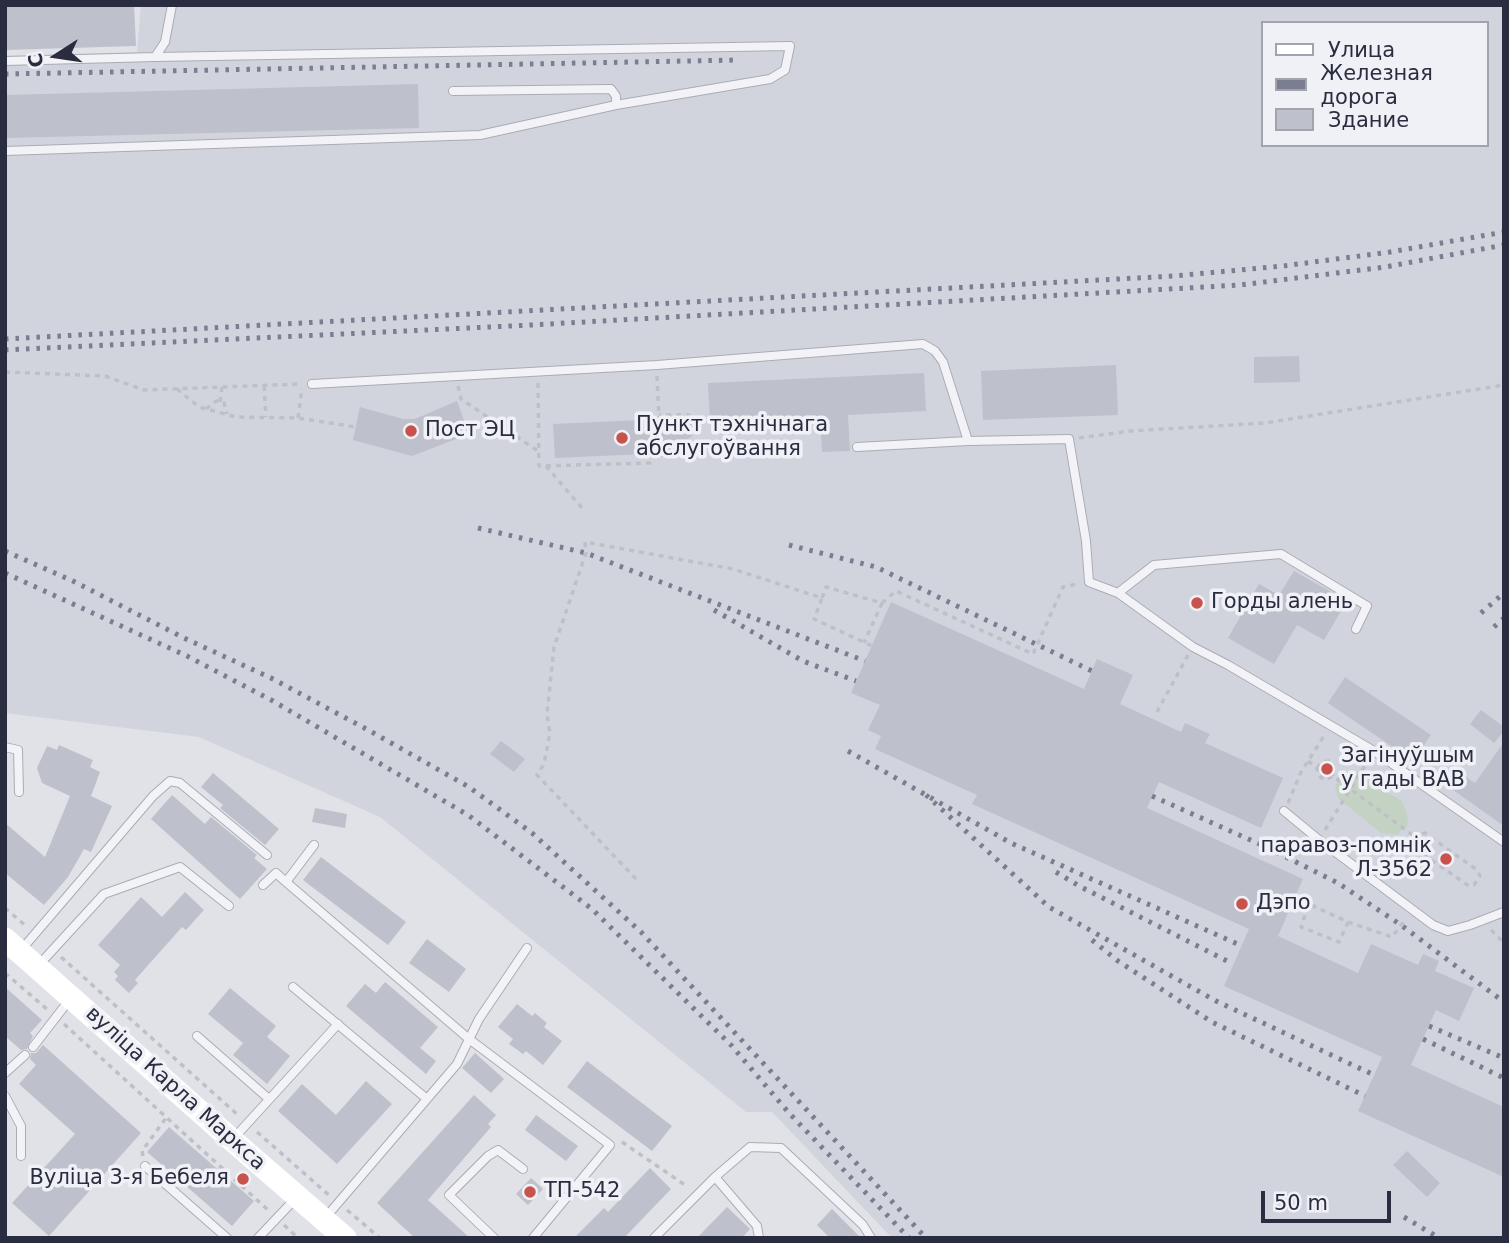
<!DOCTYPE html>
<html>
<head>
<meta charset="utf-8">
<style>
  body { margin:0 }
  #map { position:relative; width:1509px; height:1243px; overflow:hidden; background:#e0e2e8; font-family:"DejaVu Sans",sans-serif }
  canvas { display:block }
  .frame { position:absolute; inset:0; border:7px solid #2a2d3f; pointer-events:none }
  .legend { position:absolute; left:1261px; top:21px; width:228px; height:126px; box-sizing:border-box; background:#f0f1f6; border:2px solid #a1a3ad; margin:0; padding:9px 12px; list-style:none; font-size:21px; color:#2a2d3f }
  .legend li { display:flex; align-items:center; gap:14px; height:35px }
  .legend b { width:35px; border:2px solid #a1a3ad }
  .north { position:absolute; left:21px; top:21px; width:70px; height:70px; -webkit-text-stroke:5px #f0f1f6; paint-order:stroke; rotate:258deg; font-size:19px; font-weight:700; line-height:28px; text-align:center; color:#2a2d3f }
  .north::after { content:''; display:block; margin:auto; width:24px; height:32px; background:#2a2d3f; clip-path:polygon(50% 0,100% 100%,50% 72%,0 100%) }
  .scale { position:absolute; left:1261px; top:1191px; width:130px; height:32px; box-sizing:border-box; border:4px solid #2a2d3f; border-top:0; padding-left:9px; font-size:21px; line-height:24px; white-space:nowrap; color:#2a2d3f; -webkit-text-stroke:5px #f0f1f6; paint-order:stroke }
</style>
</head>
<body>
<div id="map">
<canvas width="1509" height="1243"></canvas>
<div class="frame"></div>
<ul class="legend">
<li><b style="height:9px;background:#fff"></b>Улица</li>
<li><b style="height:9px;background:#7b7e91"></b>Железная дорога</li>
<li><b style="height:19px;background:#bec0cb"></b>Здание</li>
</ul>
<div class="north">С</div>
<div class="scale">50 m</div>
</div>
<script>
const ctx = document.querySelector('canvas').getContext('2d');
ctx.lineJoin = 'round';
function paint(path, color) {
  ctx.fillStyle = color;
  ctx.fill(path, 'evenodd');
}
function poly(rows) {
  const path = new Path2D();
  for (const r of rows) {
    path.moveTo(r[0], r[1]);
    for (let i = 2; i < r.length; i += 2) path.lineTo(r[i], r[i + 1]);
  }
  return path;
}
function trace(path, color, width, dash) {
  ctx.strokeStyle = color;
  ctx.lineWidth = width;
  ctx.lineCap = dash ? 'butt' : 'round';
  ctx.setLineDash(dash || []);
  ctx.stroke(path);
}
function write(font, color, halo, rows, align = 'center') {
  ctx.font = font + ' "DejaVu Sans",sans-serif';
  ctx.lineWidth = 7;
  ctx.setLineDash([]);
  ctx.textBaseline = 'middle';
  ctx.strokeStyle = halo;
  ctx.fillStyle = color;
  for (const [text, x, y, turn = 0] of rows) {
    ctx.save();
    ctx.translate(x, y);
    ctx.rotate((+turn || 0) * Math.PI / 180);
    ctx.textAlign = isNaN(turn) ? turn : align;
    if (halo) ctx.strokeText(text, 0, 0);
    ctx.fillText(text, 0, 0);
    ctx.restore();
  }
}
paint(poly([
  [141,5,1504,5,1504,1238,892,1238,772,1112,746,1112,380,817,199,737,5,713,5,56,137,52],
  [1262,23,1486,23,1486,145,1262,145]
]), '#d2d4dd');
paint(poly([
  [1352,770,1368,777,1377,786,1402,801,1408,816,1407,826,1396,835,1381,833,1338,798,1335,786,1343,774]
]), '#c3d2c2');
paint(poly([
  [5,5,134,5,136,46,5,50],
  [418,84,419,128,5,138,5,95],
  [1299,356,1300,382,1254,383,1254,357],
  [1116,365,1118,415,983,420,981,371],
  [924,373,926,411,848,415,850,451,822,452,820,416,710,422,708,383],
  [457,401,469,434,412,456,353,440,360,407,403,419,415,419],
  [688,418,690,452,555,458,553,424],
  [1294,571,1347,601,1324,640,1297,625,1274,664,1228,638,1259,584,1279,595],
  [891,602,1084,689,1097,659,1133,675,1120,704,1181,732,1185,723,1210,734,1205,743,1283,778,1261,828,1159,782,1147,808,1303,879,1278,936,1358,973,1371,944,1418,965,1423,954,1439,961,1435,971,1474,988,1459,1021,1436,1010,1411,1065,1504,1107,1504,1177,1358,1111,1382,1057,1224,986,1249,929,972,804,977,795,875,749,881,736,868,730,880,705,851,693],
  [1345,677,1431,735,1413,761,1328,703],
  [1481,710,1504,727,1504,731,1494,743,1470,724],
  [501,741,525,759,514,772,490,754],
  [1504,742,1504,826,1453,790,1464,776,1475,783],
  [59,745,93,760,90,767,100,772,91,796,112,806,91,852,84,849,68,877,44,905,5,873,5,823,45,857,70,796,42,783,37,768,47,746,57,750],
  [213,773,279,829,265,845,220,808,223,805,201,787],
  [172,795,205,824,211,817,257,855,254,858,267,869,240,899,151,819],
  [315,808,347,814,345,828,312,822],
  [321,857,406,922,388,945,303,880],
  [185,892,204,910,186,930,182,927,135,980,138,983,129,993,115,980,118,976,114,972,120,965,98,945,141,897,162,917],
  [427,939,466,969,449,992,409,963],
  [385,982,438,1027,420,1048,436,1061,426,1074,346,1006,365,984,376,993],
  [5,987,42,1020,30,1033,33,1036,27,1049,21,1050,5,1036],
  [230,988,276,1026,267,1037,290,1056,267,1084,233,1055,243,1043,208,1014],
  [517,1004,532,1016,535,1013,547,1023,544,1027,562,1041,543,1065,526,1051,523,1054,509,1044,513,1039,498,1027],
  [43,1045,141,1133,49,1236,12,1203,75,1134,19,1084,36,1065,30,1059,31,1053,36,1053],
  [475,1053,504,1079,491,1093,462,1068],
  [587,1061,672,1126,652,1151,567,1087],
  [366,1081,392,1104,337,1164,278,1111,302,1084,336,1115],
  [474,1095,496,1115,488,1124,491,1127,428,1200,470,1238,415,1238,377,1203],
  [536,1115,578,1146,566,1161,525,1130],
  [169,1127,254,1201,232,1226,147,1152],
  [1407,1151,1440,1183,1427,1197,1393,1165],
  [650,1168,671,1189,624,1238,574,1238,604,1208,608,1212],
  [531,1178,543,1189,528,1205,516,1194],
  [727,1207,750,1229,742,1238,697,1238],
  [832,1209,861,1238,830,1238,817,1225]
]), '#bec0cb');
const lane = poly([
  [155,57,790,46,785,70,770,79,616,105],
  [5,61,155,57,165,42,172,5],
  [5,151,480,135,616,105,616,96,611,89,453,91],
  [312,384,657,365,923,344,935,351,943,362,968,441,1069,439,1086,541,1089,582,1118,593,1193,647,1228,665,1374,751,1504,842],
  [857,447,968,441],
  [1118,593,1154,565,1281,554,1367,606,1356,629],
  [5,747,18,750,19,792],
  [1284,811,1318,839,1433,925,1448,931,1470,925,1504,912],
  [314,845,286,882,469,1039,610,1145,533,1238],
  [263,885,276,873,286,882],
  [22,949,153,796,170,781,180,783,267,855],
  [37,967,104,894,180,867,229,906],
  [293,987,427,1099],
  [197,1036,269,1099],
  [33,1047,70,999],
  [5,1073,25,1055],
  [5,1096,21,1126,21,1156],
  [234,1138,338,1024],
  [145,1166,227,1238],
  [715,1177,757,1226,759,1238],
  [326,1217,457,1064,479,1019,527,948],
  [258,1238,295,1199],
  [494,1238,449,1195,488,1156,498,1150,523,1169],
  [654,1238,715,1177,750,1147,781,1148,863,1225,871,1238]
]);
trace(lane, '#a9acb5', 10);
trace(poly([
  [5,372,105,376,144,390,300,384],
  [657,376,659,419],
  [538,383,539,466,650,463,649,456,691,454,689,415,659,415],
  [264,386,266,417],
  [458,386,461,399,538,451],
  [177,389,199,407,236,417,298,418,356,427],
  [220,402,222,387],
  [206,409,216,401,224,403,227,414],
  [298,418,302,388],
  [1079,438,1130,431,1265,423,1504,385],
  [546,466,582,508],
  [822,598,826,587,882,603,864,643],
  [882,603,896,591,1033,654,1063,587,1077,584],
  [1157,712,1188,655],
  [1308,761,1317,768,1319,776,1325,780,1333,776,1414,836,1414,848,1469,886,1474,885,1480,876,1477,870,1425,833,1414,836],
  [1317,768,1322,762,1329,761,1333,766,1333,776],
  [1288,803,1301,772,1324,736],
  [1325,830,1369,759],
  [636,879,537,775,544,764,550,733,547,714,554,647,586,553,585,542,733,569,822,598,814,619,872,646],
  [5,908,26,926],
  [1348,922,1339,942,1301,927,1309,904,1348,922,1392,937,1405,920],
  [1491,930,1504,943],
  [61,957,238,1115],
  [5,973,48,1010],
  [64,1024,268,1210],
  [257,1132,330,1196],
  [622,1142,688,1187],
  [143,1156,142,1151,166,1118],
  [347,1210,380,1238],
  [284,1225,298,1238]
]), '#bfc0c7', 3.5, [5, 5]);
trace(lane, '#f3f3f7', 8);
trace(poly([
  [5,939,232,1140,345,1238]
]), '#fff', 23);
trace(poly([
  [5,74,739,60],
  [5,339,1174,276,1283,266,1390,252,1504,232],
  [5,350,531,325,1240,285,1385,267,1504,245],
  [478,528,586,553,865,661],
  [789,545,876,567,1092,671],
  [5,551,73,581,184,638,271,678,370,731,469,787,532,833,641,932,926,1238],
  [5,573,187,656,273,701,468,815,592,909,731,1045,789,1113,909,1238],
  [714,610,803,661,856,681],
  [1481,613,1504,593],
  [1494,627,1504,618],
  [848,751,1011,843,1242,946],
  [926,795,1049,907,1216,1001,1374,1075],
  [1152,796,1264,846,1338,883,1401,925,1504,1002],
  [1056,872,1079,886,1233,964],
  [1092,940,1118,961,1212,1022,1365,1096],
  [1429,1026,1504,1058],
  [1423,1039,1504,1078],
  [1404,1217,1439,1238]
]), '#7b7e91', 5, [3.5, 7]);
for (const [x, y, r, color] of [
  [411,431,7,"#c7534c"],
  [622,438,7,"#c7534c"],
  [1197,603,7,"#c7534c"],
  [1327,769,7,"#c7534c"],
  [1446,859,7,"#c7534c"],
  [1242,904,7,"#c7534c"],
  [243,1179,7,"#c7534c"],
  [530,1192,7,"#c7534c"]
]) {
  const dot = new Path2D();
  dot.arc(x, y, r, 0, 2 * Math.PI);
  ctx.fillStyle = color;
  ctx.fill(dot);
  trace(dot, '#f0f1f6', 2.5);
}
write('21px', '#2a2d3f', '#f0f1f6', [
  ["Пункт тэхнічнага",636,426],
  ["абслугоўвання",636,450],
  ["Пост ЭЦ",425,431],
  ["Горды алень",1211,603],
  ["Загінуўшым",1341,757],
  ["у гады ВАВ",1341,781],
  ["паравоз-помнік",1432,847,"right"],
  ["Л-3562",1432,871,"right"],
  ["Дэпо",1256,904],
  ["Вуліца 3-я Бебеля",229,1179,"right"],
  ["ТП-542",544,1192]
], 'left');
write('21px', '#2a2d3f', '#f0f1f6', [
  ["вуліца Карла Маркса",175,1089,42]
]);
</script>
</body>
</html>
